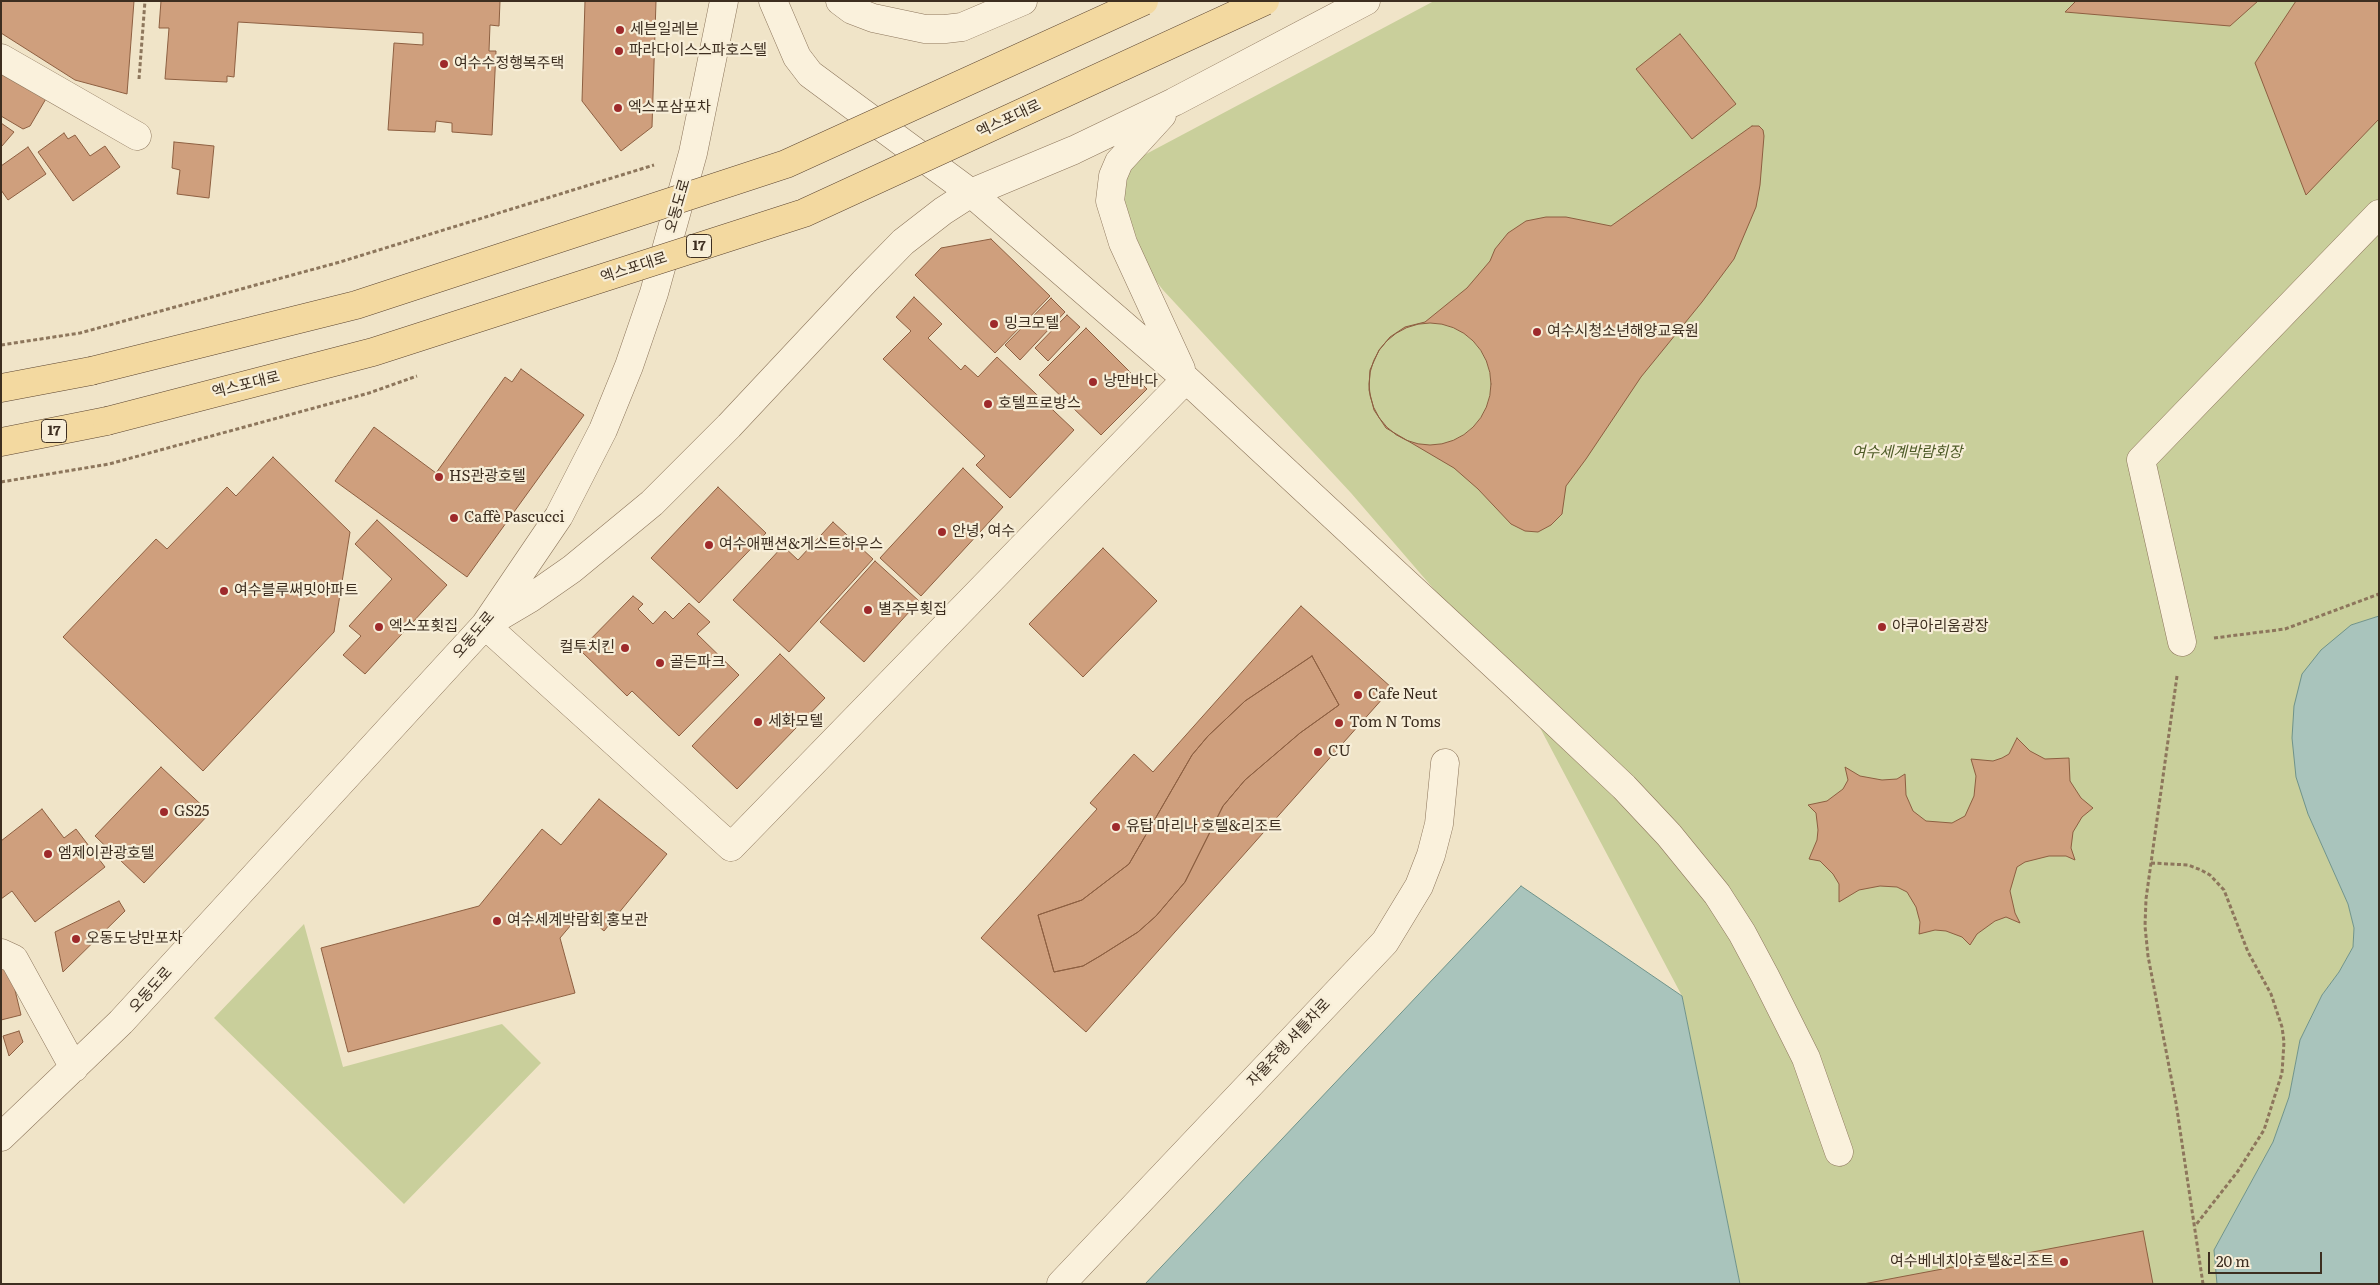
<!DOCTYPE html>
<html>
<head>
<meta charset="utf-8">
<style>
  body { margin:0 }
  #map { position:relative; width:2380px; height:1285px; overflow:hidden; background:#f0e4c8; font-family:Literata,serif }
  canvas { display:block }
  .frame { position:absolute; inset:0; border:2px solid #3d2e20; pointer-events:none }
  .scale { position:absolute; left:2208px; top:1252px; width:114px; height:22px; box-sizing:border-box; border:2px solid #3d2e20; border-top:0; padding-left:6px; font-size:15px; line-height:18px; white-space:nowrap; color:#3d2e20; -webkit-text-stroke:4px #f7eed8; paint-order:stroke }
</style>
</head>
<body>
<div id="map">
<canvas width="2380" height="1285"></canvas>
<div class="frame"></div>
<div class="scale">20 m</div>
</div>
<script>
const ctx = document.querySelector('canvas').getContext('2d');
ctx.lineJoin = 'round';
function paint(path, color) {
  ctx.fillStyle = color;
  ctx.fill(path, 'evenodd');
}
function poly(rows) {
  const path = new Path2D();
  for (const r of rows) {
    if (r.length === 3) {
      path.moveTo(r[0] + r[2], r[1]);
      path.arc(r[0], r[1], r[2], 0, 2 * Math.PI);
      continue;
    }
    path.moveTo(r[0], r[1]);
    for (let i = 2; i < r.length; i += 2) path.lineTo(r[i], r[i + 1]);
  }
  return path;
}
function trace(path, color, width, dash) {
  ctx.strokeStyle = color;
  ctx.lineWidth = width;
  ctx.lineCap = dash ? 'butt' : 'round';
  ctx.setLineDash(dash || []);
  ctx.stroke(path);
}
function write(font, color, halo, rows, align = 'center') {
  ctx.font = font + ' Literata,"Noto Sans KR",serif';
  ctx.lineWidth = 4.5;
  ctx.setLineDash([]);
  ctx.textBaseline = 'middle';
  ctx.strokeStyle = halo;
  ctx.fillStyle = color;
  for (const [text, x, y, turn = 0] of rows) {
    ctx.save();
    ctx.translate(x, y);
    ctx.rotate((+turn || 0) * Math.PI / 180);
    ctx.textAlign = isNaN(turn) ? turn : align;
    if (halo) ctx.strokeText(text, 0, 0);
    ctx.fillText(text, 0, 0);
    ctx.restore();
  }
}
paint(poly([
  [1434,1,2379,1,2379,616,2351,625,2308,814,2348,904,2354,928,2353,947,2339,972,2322,995,2300,1040,2289,1097,2273,1142,2214,1250,2217,1284,1740,1284,1682,996,1519,688,1351,493,1163,290,1150,273,1122,200,1123,180,1133,161],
  [304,924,343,1067,502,1024,541,1063,404,1204,214,1018]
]), '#c9cf9b');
const water = poly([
  [2379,616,2379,1284,2217,1284,2214,1250,2273,1142,2289,1097,2300,1040,2322,995,2339,972,2353,947,2354,928,2348,904,2308,814,2296,777,2292,738,2294,706,2302,674,2321,650,2351,625,2379,616],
  [1521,886,1682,996,1740,1284,1145,1284,1521,886]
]);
paint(water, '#a9c4bc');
trace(water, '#6f938a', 1);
const building = poly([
  [1,1,134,1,127,94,75,80,1,33,1,1],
  [161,1,500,1,499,26,490,25,489,51,496,51,492,135,452,132,452,123,436,121,435,132,388,130,394,43,423,45,423,33,238,22,234,77,227,76,227,82,165,79,169,28,159,28,161,1],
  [585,1,656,1,652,127,621,151,582,101,585,1],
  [2076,1,2258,1,2230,26,2065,12,2076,1],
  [2296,1,2379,1,2379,119,2306,195,2255,63,2296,1],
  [1680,34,1736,104,1692,139,1636,69,1680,34],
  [1,70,47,97,30,126,23,129,1,116,1,70],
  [1,123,14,132,2,146,1,145,1,123],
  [1752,126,1759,126,1763,130,1764,136,1760,185,1756,207,1734,259,1702,302,1641,377,1586,459,1566,486,1562,514,1551,525,1538,532,1525,531,1511,524,1478,489,1454,468,1386,428,1374,410,1369,390,1370,370,1379,350,1390,337,1405,327,1425,322,1467,288,1490,261,1495,249,1508,233,1526,221,1546,217,1566,217,1611,226,1752,126],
  [64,133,68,139,75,135,90,156,105,146,120,167,73,201,38,152,64,133],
  [174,142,214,146,209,198,177,194,180,170,172,168,174,142],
  [28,147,46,174,8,200,1,190,1,166,28,147],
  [991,239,1050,296,995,353,915,275,941,248,991,239],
  [914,297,942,324,928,338,961,370,965,365,978,377,997,357,1074,430,1010,498,976,465,985,456,883,359,911,331,896,317,914,297],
  [1051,298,1065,312,1020,360,1005,345,1051,298],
  [1067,315,1080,327,1048,361,1035,348,1067,315],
  [1430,384,61],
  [1086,328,1147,389,1101,435,1039,375,1086,328],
  [521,369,584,415,467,577,335,481,374,427,436,473,505,377,512,382,521,369],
  [273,457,350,532,334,632,203,771,63,637,156,539,167,549,227,487,236,496,273,457],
  [963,468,1003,507,921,596,880,558,963,468],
  [718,487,766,533,699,603,651,558,718,487],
  [377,520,447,585,365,674,343,655,361,636,349,626,392,579,355,544,377,520],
  [833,522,873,559,789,652,733,600,783,546,798,560,833,522],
  [1103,548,1157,601,1083,677,1029,624,1103,548],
  [875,561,919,601,864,662,820,622,875,561],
  [633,596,643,604,638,609,653,624,665,611,673,619,689,603,710,622,697,634,739,675,679,736,632,691,627,696,580,650,633,596],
  [1301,606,1392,688,1086,1032,981,938,1097,809,1090,803,1134,754,1153,772,1301,606],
  [1312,656,1339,705,1300,733,1245,780,1223,806,1185,882,1156,916,1138,932,1100,956,1083,966,1054,972,1038,915,1082,900,1129,864,1192,755,1208,736,1245,701,1312,656],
  [780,654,825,698,737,789,692,746,780,654],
  [1312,656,1339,705,1300,733,1245,780,1223,806,1185,882,1156,916,1138,932,1100,956,1083,966,1054,972,1038,915,1082,900,1129,864,1192,755,1208,736,1245,701,1312,656],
  [2017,738,2030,751,2045,759,2069,758,2070,781,2081,798,2093,808,2082,817,2073,832,2071,848,2075,860,2066,856,2049,856,2025,862,2017,867,2010,891,2015,913,2020,923,2006,917,1995,921,1977,934,1970,945,1962,937,1946,931,1935,930,1919,934,1920,922,1916,907,1907,892,1897,887,1880,886,1859,890,1839,902,1839,884,1833,874,1820,861,1809,859,1817,840,1818,830,1816,813,1808,805,1827,801,1843,789,1848,780,1845,767,1860,776,1882,780,1897,779,1905,774,1906,795,1913,811,1926,821,1952,823,1965,816,1974,796,1976,776,1971,759,1993,761,2002,758,2009,754,2017,738],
  [161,767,210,813,144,883,95,836,161,767],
  [599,799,667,854,604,931,582,912,560,938,575,993,348,1052,321,948,479,906,542,829,561,845,599,799],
  [42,809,64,838,76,829,105,867,35,922,12,891,1,899,1,841,42,809],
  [119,901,125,911,63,972,55,932,119,901],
  [8,961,21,1015,1,1020,1,962,8,961],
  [19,1031,23,1042,9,1056,3,1036,19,1031],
  [2143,1231,2153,1284,1863,1284,2096,1240,2143,1231]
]);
paint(building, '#cf9f7d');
trace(building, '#8d5f41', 1);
const minor = poly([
  [773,1,797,57,810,74,971,193,1186,379,1519,688,1624,787,1669,835,1717,894,1742,933,1765,976,1806,1058,1839,1152],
  [840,1,852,10,873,18,925,29,945,29,962,27,1023,1],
  [1,58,137,136],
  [1162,115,1119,162,1113,176,1110,201,1123,243,1181,369],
  [1186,379,731,847,485,625,529,599,572,569,652,503,729,426,864,282,903,242,943,211,971,193,1074,150,1174,102,1366,1],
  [2182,642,2141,460,2379,214],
  [1,953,14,959,74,1068],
  [1,1137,121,1022,485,625,559,516,603,430,629,366,654,293,693,153,724,1],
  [1061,1284,1385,942,1419,886,1431,855,1439,824,1445,763]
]);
const major = poly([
  [1,388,91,371],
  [1,442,107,421]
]);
trace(minor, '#8d765c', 29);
trace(major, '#5b4430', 29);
trace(poly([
  [139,79,145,1],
  [1,345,80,333,340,262,654,165],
  [1,482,109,464,369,393,417,376],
  [2214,638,2285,629,2379,594],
  [2177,676,2146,899,2145,926,2148,956,2176,1103,2203,1284],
  [2151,863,2188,865,2201,870,2210,875,2224,890,2248,952,2271,994,2282,1027,2284,1042,2282,1073,2264,1130,2238,1171,2195,1226]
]), '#8d765c', 3, [4, 2.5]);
trace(minor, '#faf1dc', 28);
trace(major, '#f3d9a0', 28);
const majorBridge = poly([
  [91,371,356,305,786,164,1144,1],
  [107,421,373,352,804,213,1265,1]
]);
trace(majorBridge, '#5b4430', 29, []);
trace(majorBridge, '#f3d9a0', 28);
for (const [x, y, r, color] of [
  [620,30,5,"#9e2a2b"],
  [619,51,5,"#9e2a2b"],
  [444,64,5,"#9e2a2b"],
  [618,108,5,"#9e2a2b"],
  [994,324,5,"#9e2a2b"],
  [1537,332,5,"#9e2a2b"],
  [1093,382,5,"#9e2a2b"],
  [988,404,5,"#9e2a2b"],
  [439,477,5,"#9e2a2b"],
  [454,518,5,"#9e2a2b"],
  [942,532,5,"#9e2a2b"],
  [709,545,5,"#9e2a2b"],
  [224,591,5,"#9e2a2b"],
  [868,610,5,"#9e2a2b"],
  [379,627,5,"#9e2a2b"],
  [1882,627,5,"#9e2a2b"],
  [625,648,5,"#9e2a2b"],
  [660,663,5,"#9e2a2b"],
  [1358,695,5,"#9e2a2b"],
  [758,722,5,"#9e2a2b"],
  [1339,723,5,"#9e2a2b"],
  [1318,752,5,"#9e2a2b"],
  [164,812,5,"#9e2a2b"],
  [1116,827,5,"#9e2a2b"],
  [48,854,5,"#9e2a2b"],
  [497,921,5,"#9e2a2b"],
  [76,939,5,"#9e2a2b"],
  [2064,1262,5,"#9e2a2b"]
]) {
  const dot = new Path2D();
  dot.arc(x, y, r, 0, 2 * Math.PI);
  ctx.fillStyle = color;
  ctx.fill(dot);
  trace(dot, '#f7eed8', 2);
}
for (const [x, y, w] of [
  [699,246,25],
  [54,431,25]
]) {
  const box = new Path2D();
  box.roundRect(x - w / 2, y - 11.5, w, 23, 4);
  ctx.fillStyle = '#f7eed8';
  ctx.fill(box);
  trace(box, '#3d2e20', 1);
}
write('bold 14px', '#3d2e20', null, [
  ["17",699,246],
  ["17",54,431]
]);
write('15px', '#3d2e20', '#f7eed8', [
  ["세븐일레븐",630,30],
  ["파라다이스스파호스텔",629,51],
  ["여수수정행복주택",454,64],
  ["엑스포삼포차",628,108],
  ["밍크모텔",1004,324],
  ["여수시청소년해양교육원",1547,332],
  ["낭만바다",1103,382],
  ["호텔프로방스",998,404],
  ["HS관광호텔",449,477],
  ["Caffè Pascucci",464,518],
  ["안녕, 여수",952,532],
  ["여수애팬션&게스트하우스",719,545],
  ["여수블루써밋아파트",234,591],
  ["별주부횟집",878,610],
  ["엑스포횟집",389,627],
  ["아쿠아리움광장",1892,627],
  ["컬투치킨",615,648,"right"],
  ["골든파크",670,663],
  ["Cafe Neut",1368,695],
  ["세화모텔",768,722],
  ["Tom N Toms",1349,723],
  ["CU",1328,752],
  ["GS25",174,812],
  ["유탑 마리나 호텔&리조트",1126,827],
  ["엠제이관광호텔",58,854],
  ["여수세계박람회 홍보관",507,921],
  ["오동도낭만포차",86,939],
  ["여수베네치아호텔&리조트",2054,1262,"right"]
], 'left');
write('15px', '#3d2e20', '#f7eed8', [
  ["엑스포대로",1009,119,-25],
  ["오동도로",678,206,-74],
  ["엑스포대로",634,268,-18],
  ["엑스포대로",246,385,-14],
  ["오동도로",474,635,-50],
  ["오동도로",151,990,-48],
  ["자율주행 셔틀차로",1289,1043,-47]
]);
write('italic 15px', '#4d5a26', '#f7eed8', [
  ["여수세계박람회장",1907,453]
]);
</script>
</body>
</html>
